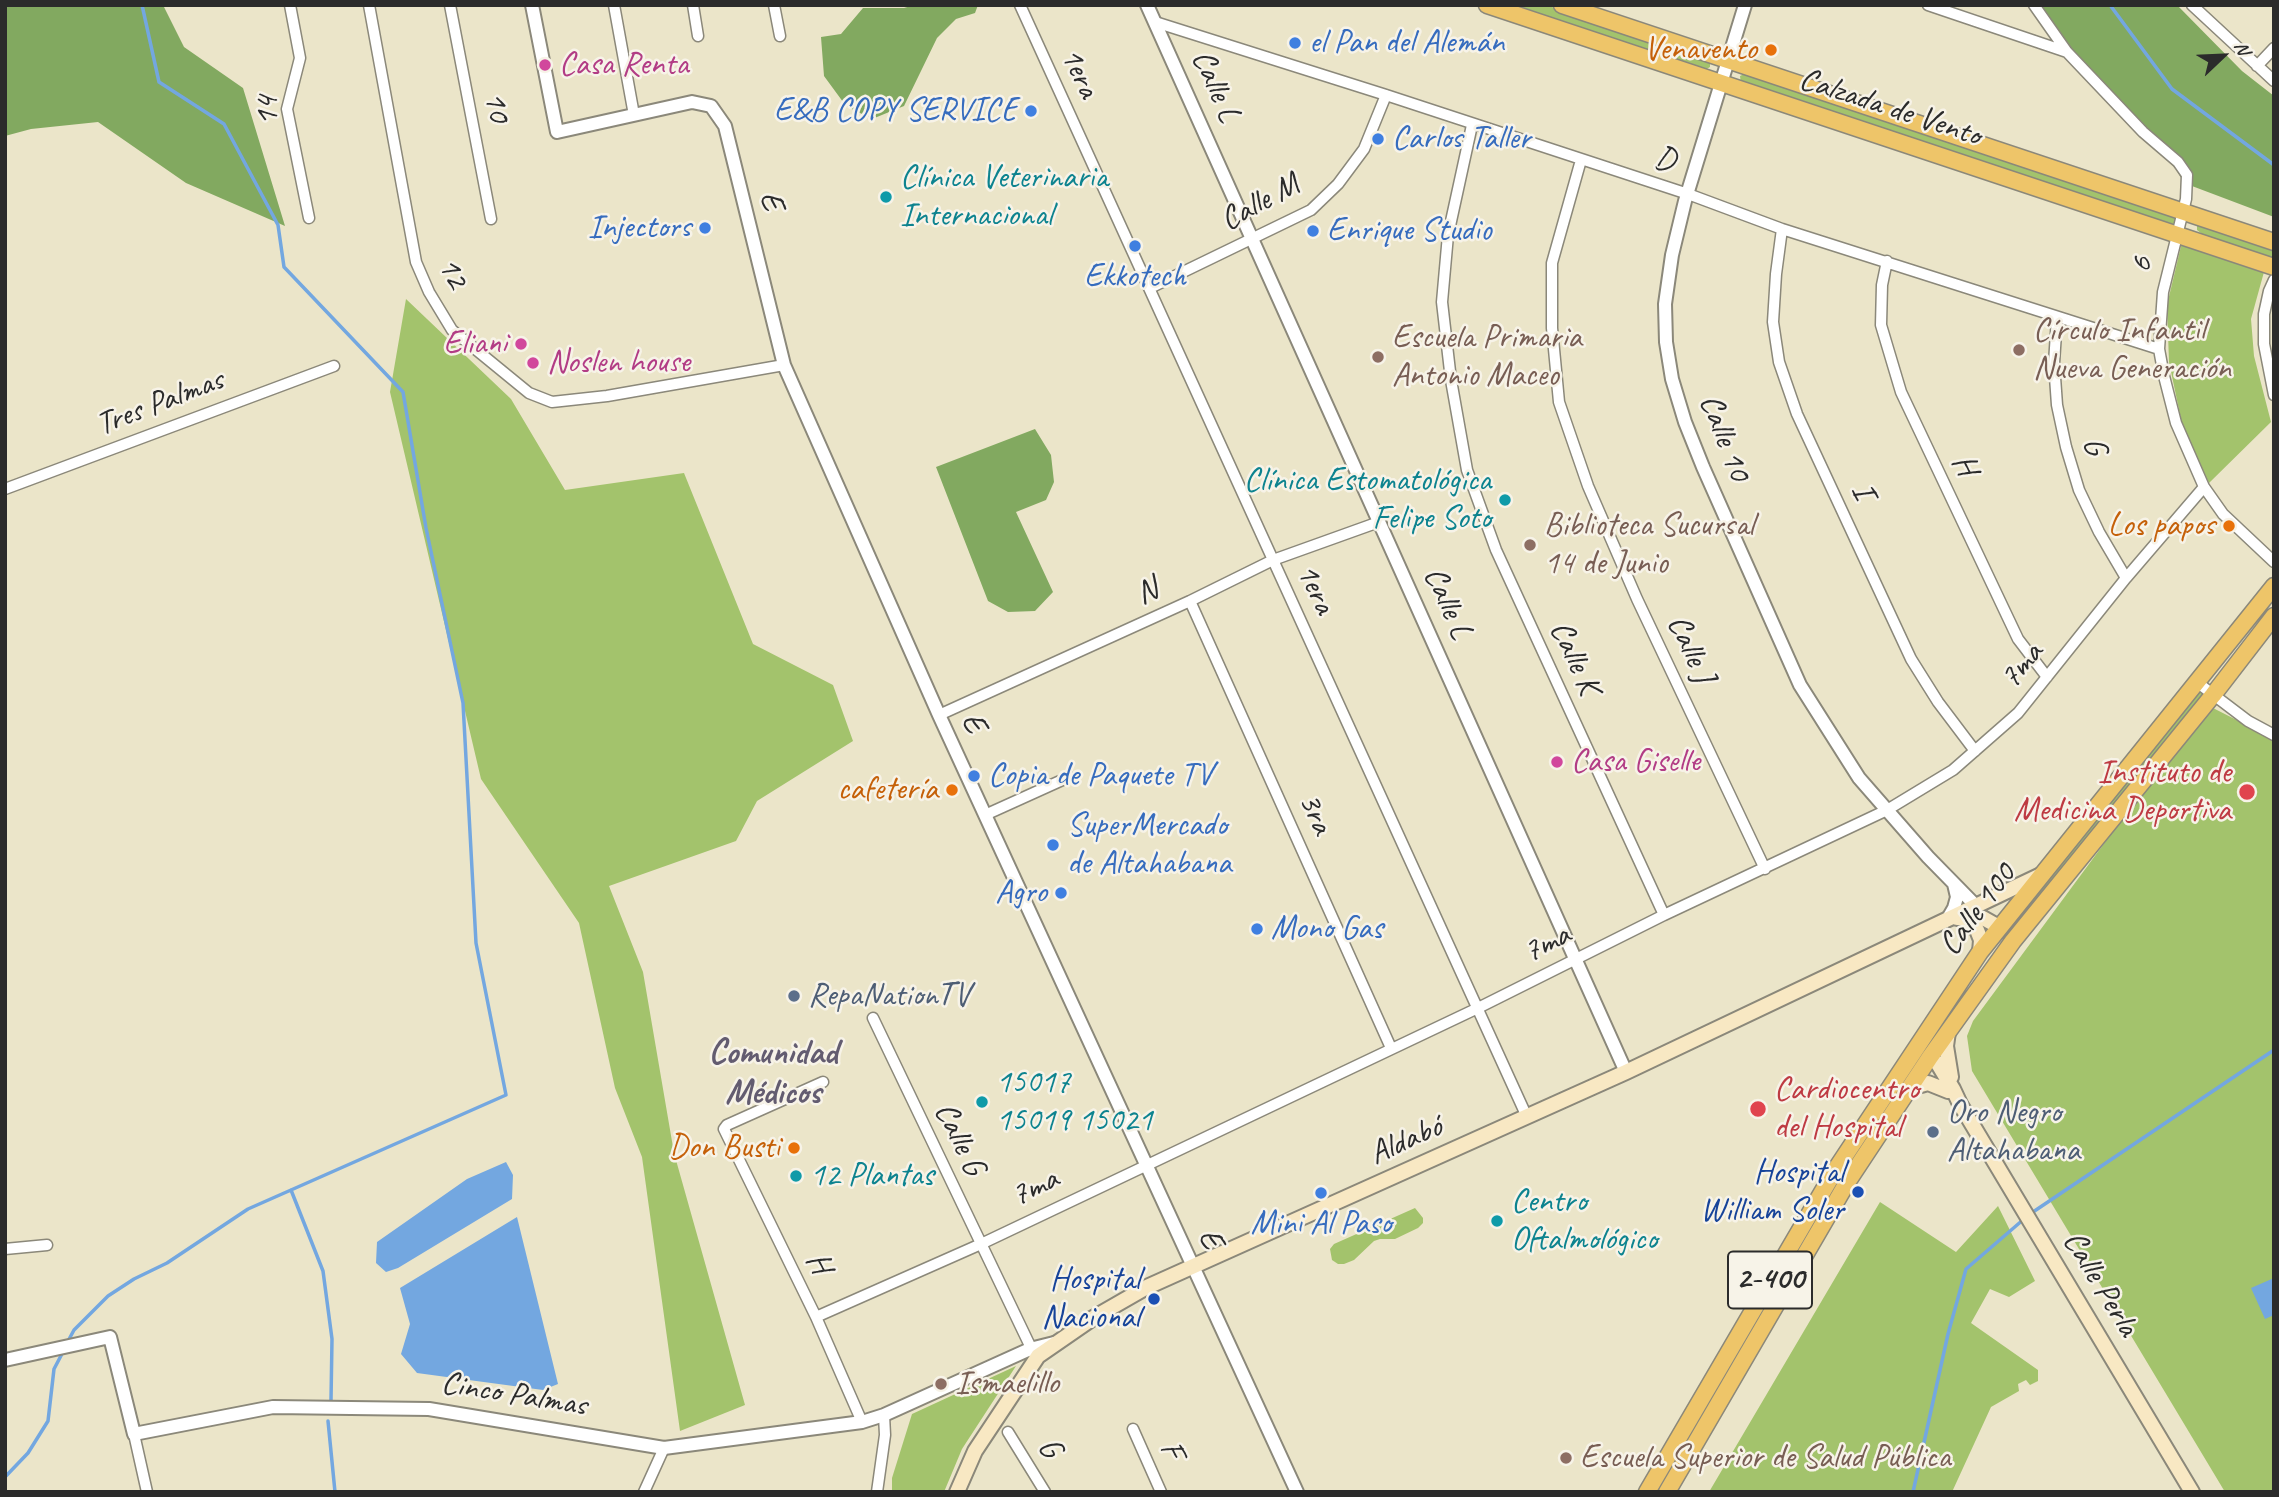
<!DOCTYPE html>
<html>
<head>
<meta charset="utf-8">
<style>
  body { margin:0 }
  #map { position:relative; width:2279px; height:1497px; overflow:hidden; background:#ebe5c9; font-family:Caveat,sans-serif }
  canvas { display:block }
  .frame { position:absolute; inset:0; border:7px solid #2b2b2b; pointer-events:none }
  .north { position:absolute; left:2188px; top:21px; width:70px; height:70px; -webkit-text-stroke:5px #f7f3e8; paint-order:stroke; rotate:67deg; font-size:19px; font-weight:700; line-height:28px; text-align:center; color:#2b2b2b }
  .north::after { content:''; display:block; margin:auto; width:24px; height:32px; background:#2b2b2b; clip-path:polygon(50% 0,100% 100%,50% 72%,0 100%) }
</style>
</head>
<body>
<div id="map">
<canvas width="2279" height="1497"></canvas>
<div class="frame"></div>
<div class="north">N</div>
</div>
<script>
const ctx = document.querySelector('canvas').getContext('2d');
ctx.lineJoin = 'round';
function paint(path, color) {
  ctx.fillStyle = color;
  ctx.fill(path, 'evenodd');
}
function poly(rows) {
  const path = new Path2D();
  for (const r of rows) {
    path.moveTo(r[0], r[1]);
    for (let i = 2; i < r.length; i += 2) path.lineTo(r[i], r[i + 1]);
  }
  return path;
}
function trace(path, color, width, dash) {
  ctx.strokeStyle = color;
  ctx.lineWidth = width;
  ctx.lineCap = dash ? 'butt' : 'round';
  ctx.setLineDash(dash || []);
  ctx.stroke(path);
}
function write(font, color, halo, rows, align = 'center') {
  ctx.font = font + ' Caveat,sans-serif';
  ctx.lineWidth = 5;
  ctx.setLineDash([]);
  ctx.textBaseline = 'middle';
  ctx.strokeStyle = halo;
  ctx.fillStyle = color;
  for (const [text, x, y, turn = 0] of rows) {
    ctx.save();
    ctx.translate(x, y);
    ctx.rotate((+turn || 0) * Math.PI / 180);
    ctx.textAlign = isNaN(turn) ? turn : align;
    if (halo) ctx.strokeText(text, 0, 0);
    ctx.fillText(text, 0, 0);
    ctx.restore();
  }
}
paint(poly([
  [1499,5,1546,5,1676,49,1710,63,1710,67,1705,70],
  [1746,73,2177,215,2176,222,2173,224,1942,151,1741,83,1740,76],
  [2201,225,2274,246,2274,259,2202,234,2197,230,2197,226],
  [2182,242,2264,272,2251,319,2254,356,2271,422,2209,483,2182,424,2169,362,2167,305],
  [406,299,511,399,565,490,684,473,753,644,833,685,853,741,757,801,736,841,609,886,643,972,674,1153,745,1405,680,1431,642,1157,615,1088,579,923,481,779,390,392],
  [2200,690,2204,693,2011,933,2006,929],
  [2213,708,2274,739,2274,1492,2225,1492,1972,1071,1967,1036,1973,1021,2137,799],
  [1919,1054,1922,1058,1660,1492,1654,1492,1833,1185],
  [1880,1202,1956,1252,1998,1206,2035,1281,2009,1297,1990,1289,1971,1323,2038,1370,2038,1381,2030,1385,2026,1380,2018,1384,2019,1391,1991,1407,1952,1492,1709,1492],
  [1415,1208,1423,1218,1423,1223,1418,1228,1395,1239,1380,1239,1374,1241,1354,1260,1344,1264,1338,1264,1332,1260,1330,1249,1334,1244],
  [1016,1366,962,1449,944,1492,892,1492,892,1478,912,1414]
]), '#a3c36c');
paint(poly([
  [5,5,163,5,184,47,243,88,285,226,186,183,98,122,31,129,5,136],
  [914,5,978,5,975,13,956,19,937,38,904,106,872,119,846,106,824,76,821,37,841,34,863,8,904,8],
  [2035,5,2177,5,2242,71,2274,96,2274,217,2184,183,2176,169,2059,51],
  [1035,429,1051,455,1054,482,1046,500,1016,512,1053,592,1035,611,1008,612,988,601,936,467]
]), '#82a960');
paint(poly([
  [506,1162,513,1175,512,1199,398,1268,386,1272,376,1263,377,1242,467,1179],
  [517,1217,558,1384,543,1390,417,1373,401,1354,410,1324,400,1288],
  [2274,1278,2274,1315,2265,1319,2251,1288]
]), '#73a7e0');
trace(poly([
  [2110,5,2172,89,2274,165],
  [291,1190,323,1271,332,1339,331,1400],
  [2030,1214,2274,1050],
  [67,1343,74,1330,108,1296,134,1279,167,1263,248,1209,506,1095,476,943,463,703,426,528,403,392,284,267,278,225,224,124,159,82,142,5],
  [328,1421,335,1492],
  [5,1477,28,1453,48,1421,54,1369,64,1350],
  [1913,1492,1948,1334,1966,1269,2024,1219]
]), '#73a7e0', 3.5);
const minor = poly([
  [290,5,300,58,287,109,309,218],
  [369,5,416,262,429,292,452,330,529,393,552,402,607,396,784,365],
  [450,5,491,219],
  [614,5,634,115],
  [693,5,698,36],
  [774,5,780,36],
  [1020,5,1527,1117],
  [1928,5,2067,52],
  [2034,5,2067,52,2143,132,2178,162,2187,175,2186,199,2163,292,2159,349,2164,376,2176,423,2204,487,2223,514,2274,562],
  [2192,5,2274,81],
  [1155,22,1386,95,1688,194,1782,229,2159,349],
  [2257,66,2274,48],
  [1472,125,1448,235,1442,302,1451,380,1467,470,1496,550,1664,915],
  [1581,160,1552,263,1552,328,1559,402,1588,486,1637,599,1765,869],
  [1782,229,1776,274,1773,322,1779,362,1797,414,1911,659,1938,702,1975,751],
  [1887,261,1882,285,1881,325,1901,392,2018,639,2047,677],
  [2274,280,2269,291,2264,314,2264,344,2274,395],
  [1150,288,1311,210,1338,184,1364,149,1386,95],
  [2057,318,2054,363,2057,405,2066,447,2079,490,2099,532,2126,578],
  [5,489,334,366],
  [1190,601,1391,1048],
  [2198,683,2248,721,2274,735],
  [939,715,1190,601,1273,560,1379,522],
  [985,815,1069,777],
  [873,1018,1033,1352],
  [823,1082,727,1125,724,1129,816,1317,862,1422],
  [5,1249,47,1245],
  [816,1317,981,1244,1478,1008,1664,915,1887,810,1953,770,2018,713,2126,578,2204,487],
  [1133,1429,1161,1492],
  [1008,1432,1045,1492],
  [134,1434,147,1492],
  [644,1492,664,1448],
  [877,1492,885,1435,884,1415]
]);
const tertiary = poly([
  [532,5,557,132,692,102,711,106,725,126,784,365,939,715,1297,1492],
  [1147,5,1626,1072],
  [1745,5,1685,201,1672,255,1665,304,1666,342,1672,379,1685,422,1703,467,1800,685,1859,778,1928,857,1977,907],
  [1947,920,1954,908,1957,897,1954,884],
  [5,1360,110,1337,134,1434,273,1407,429,1409,664,1448,862,1422,884,1415,1030,1349,1054,1343]
]);
const secondary = poly([
  [1957,918,1983,918,1999,927],
  [1961,918,1970,922,1977,930,1981,940,1980,952],
  [1948,1032,1946,1046,1951,1077],
  [1930,1057,1938,1064,1953,1089,1960,1104,2192,1492],
  [1910,1088,1928,1083,1948,1091],
  [957,1492,975,1451,1038,1356,1093,1318,1147,1287,1626,1072,2043,874]
]);
const primary = poly([
  [1487,5,2274,267],
  [1562,5,2274,242]
]);
const trunk = poly([
  [1647,1492,1834,1172,1980,952,2274,586],
  [1667,1492,1848,1181,1930,1057,2013,941,2213,695,2274,616]
]);
trace(minor, '#8b887a', 13);
trace(tertiary, '#8b887a', 16);
trace(secondary, '#8b887a', 18);
trace(primary, '#8b887a', 19);
trace(trunk, '#8b887a', 19);
trace(minor, '#fff', 10);
trace(tertiary, '#fff', 12);
trace(secondary, '#f8e8c3', 14);
trace(primary, '#eec569', 16);
trace(trunk, '#eec569', 16);
for (const [x, y, r, color] of [
  [1295,43,7,"#3f7fe0"],
  [1771,50,7,"#e8710a"],
  [545,65,7,"#d1479c"],
  [1031,111,7,"#3f7fe0"],
  [1378,139,7,"#3f7fe0"],
  [886,197,7,"#0f9aa8"],
  [705,228,7,"#3f7fe0"],
  [1313,231,7,"#3f7fe0"],
  [1135,246,7,"#3f7fe0"],
  [521,344,7,"#d1479c"],
  [2019,350,7,"#8d6e63"],
  [1378,357,7,"#8d6e63"],
  [533,363,7,"#d1479c"],
  [1505,500,7,"#0f9aa8"],
  [2229,526,7,"#e8710a"],
  [1530,545,7,"#8d6e63"],
  [1557,762,7,"#d1479c"],
  [974,776,7,"#3f7fe0"],
  [952,790,7,"#e8710a"],
  [2247,792,9,"#e0444e"],
  [1053,845,7,"#3f7fe0"],
  [1061,893,7,"#3f7fe0"],
  [1257,929,7,"#3f7fe0"],
  [794,996,7,"#5c6f8a"],
  [982,1102,7,"#0f9aa8"],
  [1758,1109,9,"#e0444e"],
  [1933,1132,7,"#5c6f8a"],
  [794,1148,7,"#e8710a"],
  [796,1176,7,"#0f9aa8"],
  [1858,1192,7,"#1a4fb4"],
  [1321,1193,7,"#3f7fe0"],
  [1497,1221,7,"#0f9aa8"],
  [1154,1299,7,"#1a4fb4"],
  [941,1384,7,"#8d6e63"],
  [1566,1458,7,"#8d6e63"]
]) {
  const dot = new Path2D();
  dot.arc(x, y, r, 0, 2 * Math.PI);
  ctx.fillStyle = color;
  ctx.fill(dot);
  trace(dot, '#f7f3e8', 2.5);
}
for (const [x, y, w] of [
  [1770,1280,84]
]) {
  const box = new Path2D();
  box.roundRect(x - w / 2, y - 28.5, w, 57, 5);
  ctx.fillStyle = '#f7f3e8';
  ctx.fill(box);
  trace(box, '#2b2b2b', 2);
}
write('bold 32px', '#2b2b2b', null, [
  ["2-400",1770,1280]
]);
write('33px', '#366cbe', '#f7f3e8', [
  ["el Pan del Alemán",1309,43],
  ["E&B COPY SERVICE",1017,111,"right"],
  ["Carlos Taller",1392,139],
  ["Injectors",691,228,"right"],
  ["Enrique Studio",1327,231],
  ["Ekkotech",1135,277,"center"],
  ["Copia de Paquete TV",988,776],
  ["SuperMercado",1067,826],
  ["de Altahabana",1067,864],
  ["Agro",1047,893,"right"],
  ["Mono Gas",1271,929],
  ["Mini Al Paso",1321,1224,"center"]
], 'left');
write('33px', '#c56008', '#f7f3e8', [
  ["Venavento",1757,50],
  ["Los papos",2215,526],
  ["cafetería",938,790],
  ["Don Busti",780,1148]
], 'right');
write('33px', '#b23c85', '#f7f3e8', [
  ["Casa Renta",559,65],
  ["Eliani",507,344,"right"],
  ["Noslen house",547,363],
  ["Casa Giselle",1571,762]
], 'left');
write('33px', '#2b2b2b', '#f7f3e8', [
  ["1era",1079,73,65],
  ["Calle L",1215,86,66],
  ["10",496,107,79],
  ["Calzada de Vento",1890,108,18],
  ["14",268,111,-90],
  ["D",1665,160,18],
  ["E",771,201,76],
  ["Calle M",1260,203,-29],
  ["6",2142,265,-78],
  ["12",452,273,65],
  ["Tres Palmas",160,403,-21],
  ["Calle 10",1724,438,69],
  ["G",2094,446,74],
  ["H",1964,465,65],
  ["I",1862,491,65],
  ["1era",1315,589,65],
  ["N",1147,592,-24],
  ["Calle L",1447,603,66],
  ["Calle J",1690,649,65],
  ["Calle K",1574,658,65],
  ["7ma",2022,666,-51],
  ["E",973,723,65],
  ["3ra",1315,814,66],
  ["Calle 100",1978,910,-53],
  ["7ma",1547,944,-27],
  ["Calle G",959,1139,64],
  ["Aldabó",1406,1141,-24],
  ["7ma",1035,1188,-26],
  ["E",1210,1239,66],
  ["H",818,1263,64],
  ["Calle Perla",2100,1284,59],
  ["Cinco Palmas",514,1395,9],
  ["G",1049,1448,58],
  ["F",1171,1450,66]
]);
write('33px', '#0d838f', '#f7f3e8', [
  ["Clínica Veterinaria",900,178],
  ["Internacional",900,216],
  ["Clínica Estomatológica",1491,481,"right"],
  ["Felipe Soto",1491,519,"right"],
  ["15017",996,1083],
  ["15019 15021",996,1121],
  ["12 Plantas",810,1176],
  ["Centro",1511,1202],
  ["Oftalmológico",1511,1240]
], 'left');
write('33px', '#785e54', '#f7f3e8', [
  ["Círculo Infantil",2033,331],
  ["Nueva Generación",2033,369],
  ["Escuela Primaria",1392,338],
  ["Antonio Maceo",1392,376],
  ["Biblioteca Sucursal",1544,526],
  ["14 de Junio",1544,564],
  ["Ismaelillo",955,1384],
  ["Escuela Superior de Salud Pública",1580,1458]
], 'left');
write('33px', '#be3a42', '#f7f3e8', [
  ["Instituto de",2231,773],
  ["Medicina Deportiva",2231,811],
  ["Cardiocentro",1774,1090,"left"],
  ["del Hospital",1774,1128,"left"]
], 'right');
write('33px', '#4e5e75', '#f7f3e8', [
  ["RepaNationTV",808,996],
  ["Oro Negro",1947,1113],
  ["Altahabana",1947,1151]
], 'left');
write('33px', '#164399', '#f7f3e8', [
  ["Hospital",1844,1173],
  ["William Soler",1844,1211],
  ["Hospital",1140,1280],
  ["Nacional",1140,1318]
], 'right');
write('bold 35px', '#635c70', '#f7f3e8', [
  ["Comunidad",773,1054],
  ["Médicos",773,1094]
]);
</script>
</body>
</html>
